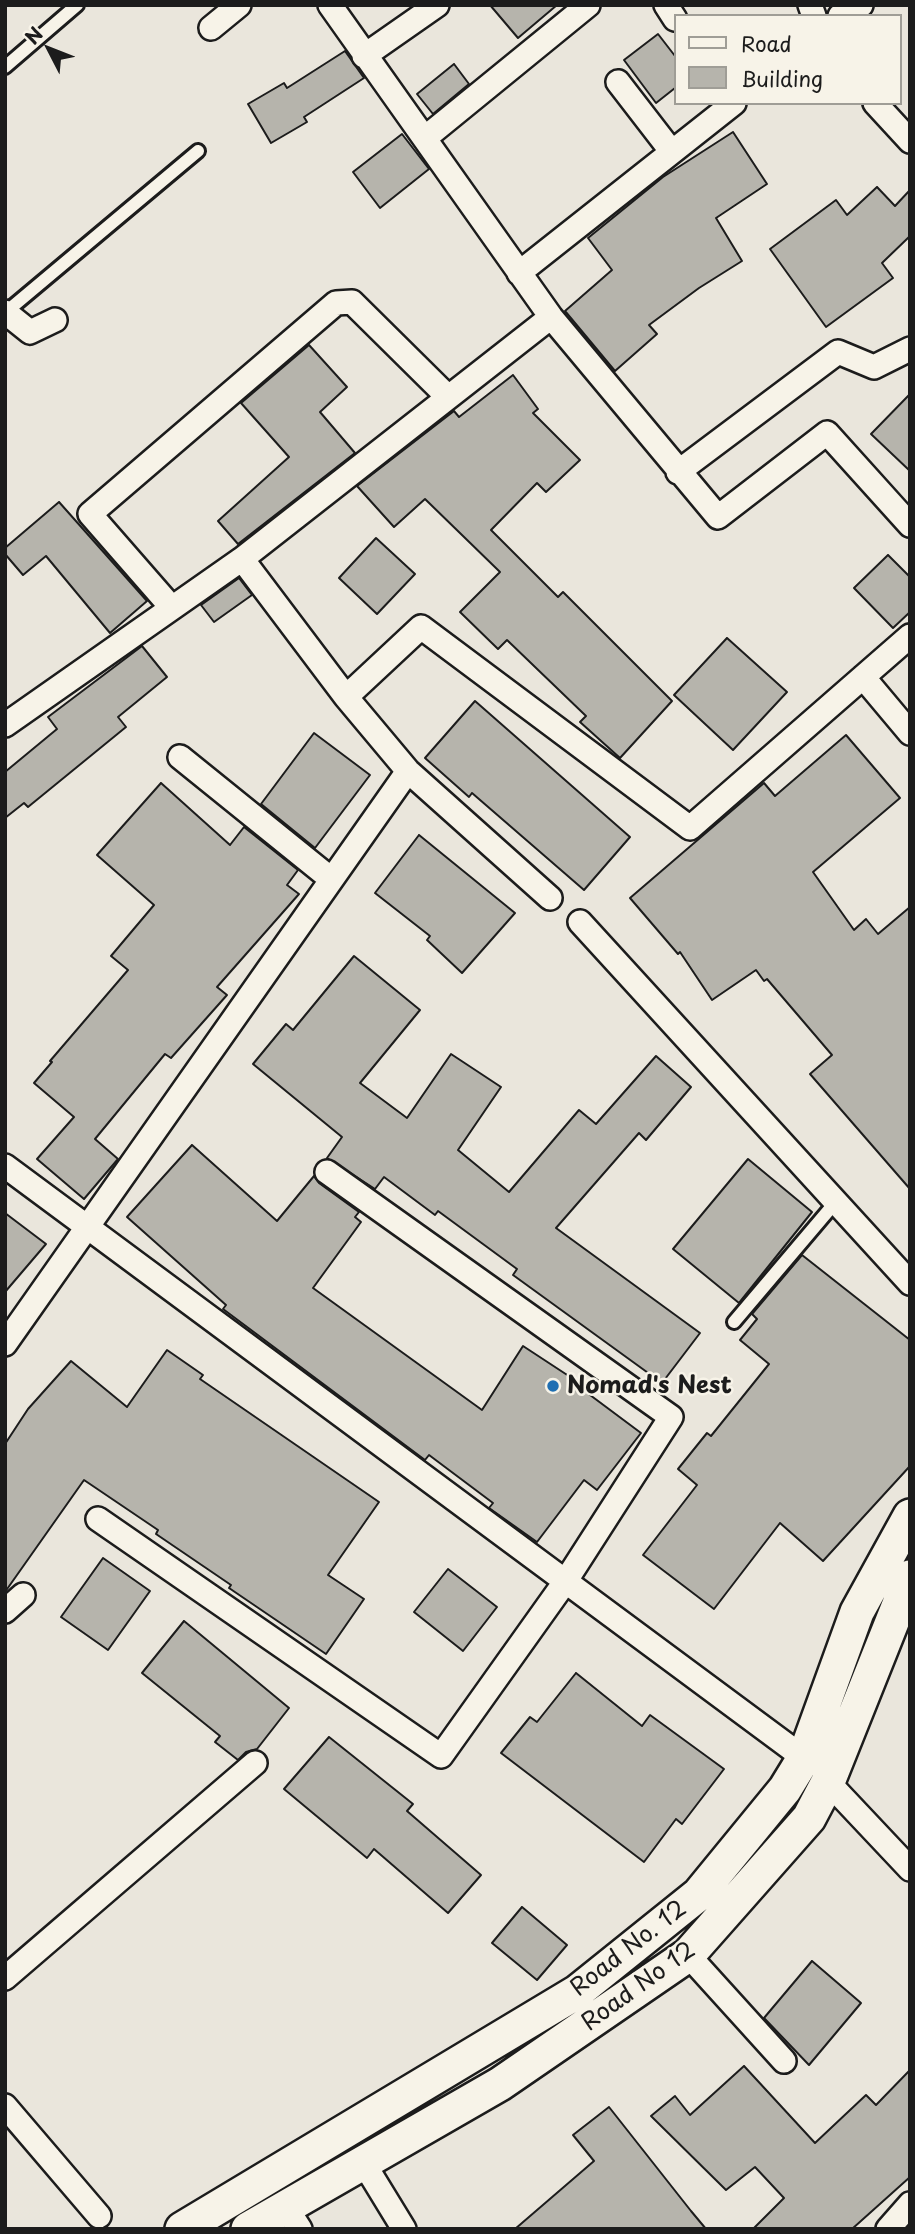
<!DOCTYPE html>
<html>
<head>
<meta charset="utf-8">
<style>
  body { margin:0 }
  #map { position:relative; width:915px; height:2234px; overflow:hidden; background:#eae6dc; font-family:"Playpen Sans",sans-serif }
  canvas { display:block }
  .frame { position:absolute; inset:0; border:7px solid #1c1c1c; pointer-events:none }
  .legend { position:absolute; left:674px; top:14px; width:228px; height:91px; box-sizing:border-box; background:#f7f3e8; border:2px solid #9f9d96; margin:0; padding:9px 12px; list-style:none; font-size:21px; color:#1c1c1c }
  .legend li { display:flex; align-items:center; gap:14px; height:35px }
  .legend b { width:35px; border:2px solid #9f9d96 }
  .north { position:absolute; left:14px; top:14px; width:70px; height:70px; -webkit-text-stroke:5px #f7f3e8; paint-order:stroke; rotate:312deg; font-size:19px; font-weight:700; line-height:28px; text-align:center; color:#1c1c1c }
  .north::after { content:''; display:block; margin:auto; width:24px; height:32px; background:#1c1c1c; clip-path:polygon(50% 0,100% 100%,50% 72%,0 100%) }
</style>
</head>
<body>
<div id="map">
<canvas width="915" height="2234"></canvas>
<div class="frame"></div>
<ul class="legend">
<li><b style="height:9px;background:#f7f3e8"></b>Road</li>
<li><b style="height:19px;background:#b6b4ac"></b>Building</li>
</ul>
<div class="north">N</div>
</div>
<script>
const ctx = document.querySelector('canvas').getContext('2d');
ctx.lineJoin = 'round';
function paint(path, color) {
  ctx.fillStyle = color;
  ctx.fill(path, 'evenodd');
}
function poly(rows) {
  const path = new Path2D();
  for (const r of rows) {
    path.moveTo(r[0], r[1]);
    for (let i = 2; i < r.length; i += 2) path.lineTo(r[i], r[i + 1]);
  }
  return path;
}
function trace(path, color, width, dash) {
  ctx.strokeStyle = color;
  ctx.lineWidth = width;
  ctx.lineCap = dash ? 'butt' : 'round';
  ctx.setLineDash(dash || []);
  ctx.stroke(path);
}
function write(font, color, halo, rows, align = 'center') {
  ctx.font = font + ' "Playpen Sans",sans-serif';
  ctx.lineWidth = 5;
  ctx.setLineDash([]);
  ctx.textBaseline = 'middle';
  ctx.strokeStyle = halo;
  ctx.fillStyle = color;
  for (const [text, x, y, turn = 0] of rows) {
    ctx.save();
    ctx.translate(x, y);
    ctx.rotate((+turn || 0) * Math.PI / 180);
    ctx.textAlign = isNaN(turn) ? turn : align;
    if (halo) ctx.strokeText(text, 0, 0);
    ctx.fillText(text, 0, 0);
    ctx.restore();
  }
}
const building = poly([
  [490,5,557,5,518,38,490,5],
  [658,34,675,56,675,88,656,103,624,60,658,34],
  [345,51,364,78,304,117,307,122,271,143,248,104,284,83,287,88,345,51],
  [454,64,469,84,433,114,417,94,454,64],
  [733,132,767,184,716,218,742,261,699,288,649,325,657,334,615,371,565,311,612,270,588,238,663,177,733,132],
  [402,134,429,169,380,208,353,172,402,134],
  [877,187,895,206,910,190,910,236,882,263,893,278,826,327,770,249,836,200,847,215,877,187],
  [309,345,347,387,320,412,355,453,238,544,218,521,289,457,241,403,309,345],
  [513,375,538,409,533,413,580,460,546,492,537,483,491,530,558,597,563,592,672,701,620,758,580,722,586,716,507,640,498,649,460,612,500,572,425,499,394,527,357,486,454,411,459,417,513,375],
  [910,394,910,471,871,434,910,394],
  [59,502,147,601,110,633,46,556,23,575,5,554,5,548,59,502],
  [376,538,415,574,377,614,339,578,376,538],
  [888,555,910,577,910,612,893,628,854,588,888,555],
  [239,578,252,595,214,622,201,605,239,578],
  [727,638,787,692,733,750,674,695,727,638],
  [142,646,167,677,118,717,126,727,28,807,24,803,5,818,5,772,57,729,48,717,142,646],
  [475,701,630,837,584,890,472,793,469,797,425,758,475,701],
  [314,733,370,775,315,848,261,804,314,733],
  [846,735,900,798,813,872,854,930,866,919,878,934,910,907,910,1189,810,1074,832,1055,767,979,764,981,756,970,712,1000,680,952,678,954,630,898,764,783,775,796,846,735],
  [161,783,230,845,244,827,298,870,287,885,299,894,217,987,227,995,171,1058,165,1054,95,1139,118,1159,84,1199,37,1159,74,1117,34,1083,52,1062,50,1061,128,970,111,956,154,905,97,855,161,783],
  [419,835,515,913,462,973,427,940,430,936,375,893,419,835],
  [354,956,420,1010,360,1083,407,1118,451,1054,501,1087,458,1150,509,1192,579,1110,596,1124,656,1056,691,1087,646,1140,639,1133,556,1228,700,1333,662,1383,513,1275,517,1269,438,1211,435,1215,384,1177,375,1189,327,1158,342,1137,253,1064,286,1024,293,1030,354,956],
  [192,1145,277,1221,314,1176,319,1183,359,1212,355,1217,361,1222,313,1288,482,1410,523,1346,584,1386,582,1389,641,1433,597,1490,584,1480,537,1542,489,1508,493,1503,429,1455,425,1460,223,1309,226,1305,127,1217,192,1145],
  [748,1159,812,1212,739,1303,673,1249,748,1159],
  [5,1213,46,1244,5,1292,5,1213],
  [802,1255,910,1340,910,1466,823,1561,780,1523,714,1609,643,1555,697,1485,678,1469,707,1433,711,1436,769,1364,740,1340,757,1319,752,1314,802,1255],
  [167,1350,203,1375,200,1379,379,1502,328,1575,364,1599,326,1654,229,1588,231,1585,156,1534,158,1530,84,1480,5,1592,5,1444,28,1409,71,1361,127,1407,167,1350],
  [103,1558,150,1591,108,1650,61,1617,103,1558],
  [448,1569,497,1607,463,1651,414,1612,448,1569],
  [184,1621,289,1708,257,1749,246,1752,238,1760,215,1742,220,1736,142,1673,184,1621],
  [576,1673,642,1726,650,1715,724,1769,682,1824,676,1819,644,1862,501,1753,530,1717,537,1722,576,1673],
  [329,1737,413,1804,407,1811,481,1875,448,1913,374,1849,367,1858,284,1789,329,1737],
  [522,1907,567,1945,537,1980,492,1943,522,1907],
  [812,1961,861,2003,809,2065,764,2018,812,1961],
  [744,2066,815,2143,866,2095,876,2105,910,2070,910,2177,852,2229,753,2229,784,2198,755,2167,726,2190,651,2116,675,2096,690,2115,744,2066],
  [609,2107,691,2211,706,2229,515,2229,594,2161,573,2135,609,2107]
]);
paint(building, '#b6b4ac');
trace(building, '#1c1c1c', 2);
const service = poly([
  [5,67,77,5],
  [6,312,198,151],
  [734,1322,834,1204]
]);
const minor = poly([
  [330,5,551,317,718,517,827,433,910,525],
  [666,5,675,19],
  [810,5,814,16],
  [840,16,861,5],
  [211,28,239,5],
  [364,56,437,5],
  [618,82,672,152],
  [875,103,910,141],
  [425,138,588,5],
  [519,273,734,103],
  [5,312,30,332,55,320],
  [678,472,838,352,874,367,910,349],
  [172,608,90,514,336,303,352,302,448,397],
  [863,677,910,733],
  [346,697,421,627,690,828,910,636],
  [5,725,242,559],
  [180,757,331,879],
  [550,898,408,771,346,697,242,559,551,317],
  [580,922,910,1283],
  [5,1166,804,1758],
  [5,1344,408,771],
  [98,1519,441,1756,565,1582,671,1417,327,1172],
  [5,1611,23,1595],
  [828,1782,910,1869],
  [688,1955,784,2061],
  [5,1978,255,1763],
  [5,2106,99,2216],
  [363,2162,404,2229],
  [286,2207,300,2229],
  [888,2229,910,2204]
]);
const secondary = poly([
  [182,2229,577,1992,699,1894,785,1789,804,1758,857,1612,910,1516],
  [248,2229,500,2084,688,1955,809,1818,828,1782,910,1577]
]);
trace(service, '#1c1c1c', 18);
trace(minor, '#1c1c1c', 28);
trace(secondary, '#1c1c1c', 38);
trace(service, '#f7f3e8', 12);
trace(minor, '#f7f3e8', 23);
trace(secondary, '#f7f3e8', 33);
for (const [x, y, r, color] of [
  [553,1386,7,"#1f6fb2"]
]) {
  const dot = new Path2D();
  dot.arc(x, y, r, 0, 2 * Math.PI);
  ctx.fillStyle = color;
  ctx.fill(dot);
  trace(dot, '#f7f3e8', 2.5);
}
write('bold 24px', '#1c1c1c', '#f7f3e8', [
  ["Nomad's Nest",567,1386]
], 'left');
write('24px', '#1c1c1c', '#f7f3e8', [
  ["Road No. 12",629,1949,-38],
  ["Road No 12",639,1987,-36]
]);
</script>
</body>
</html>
